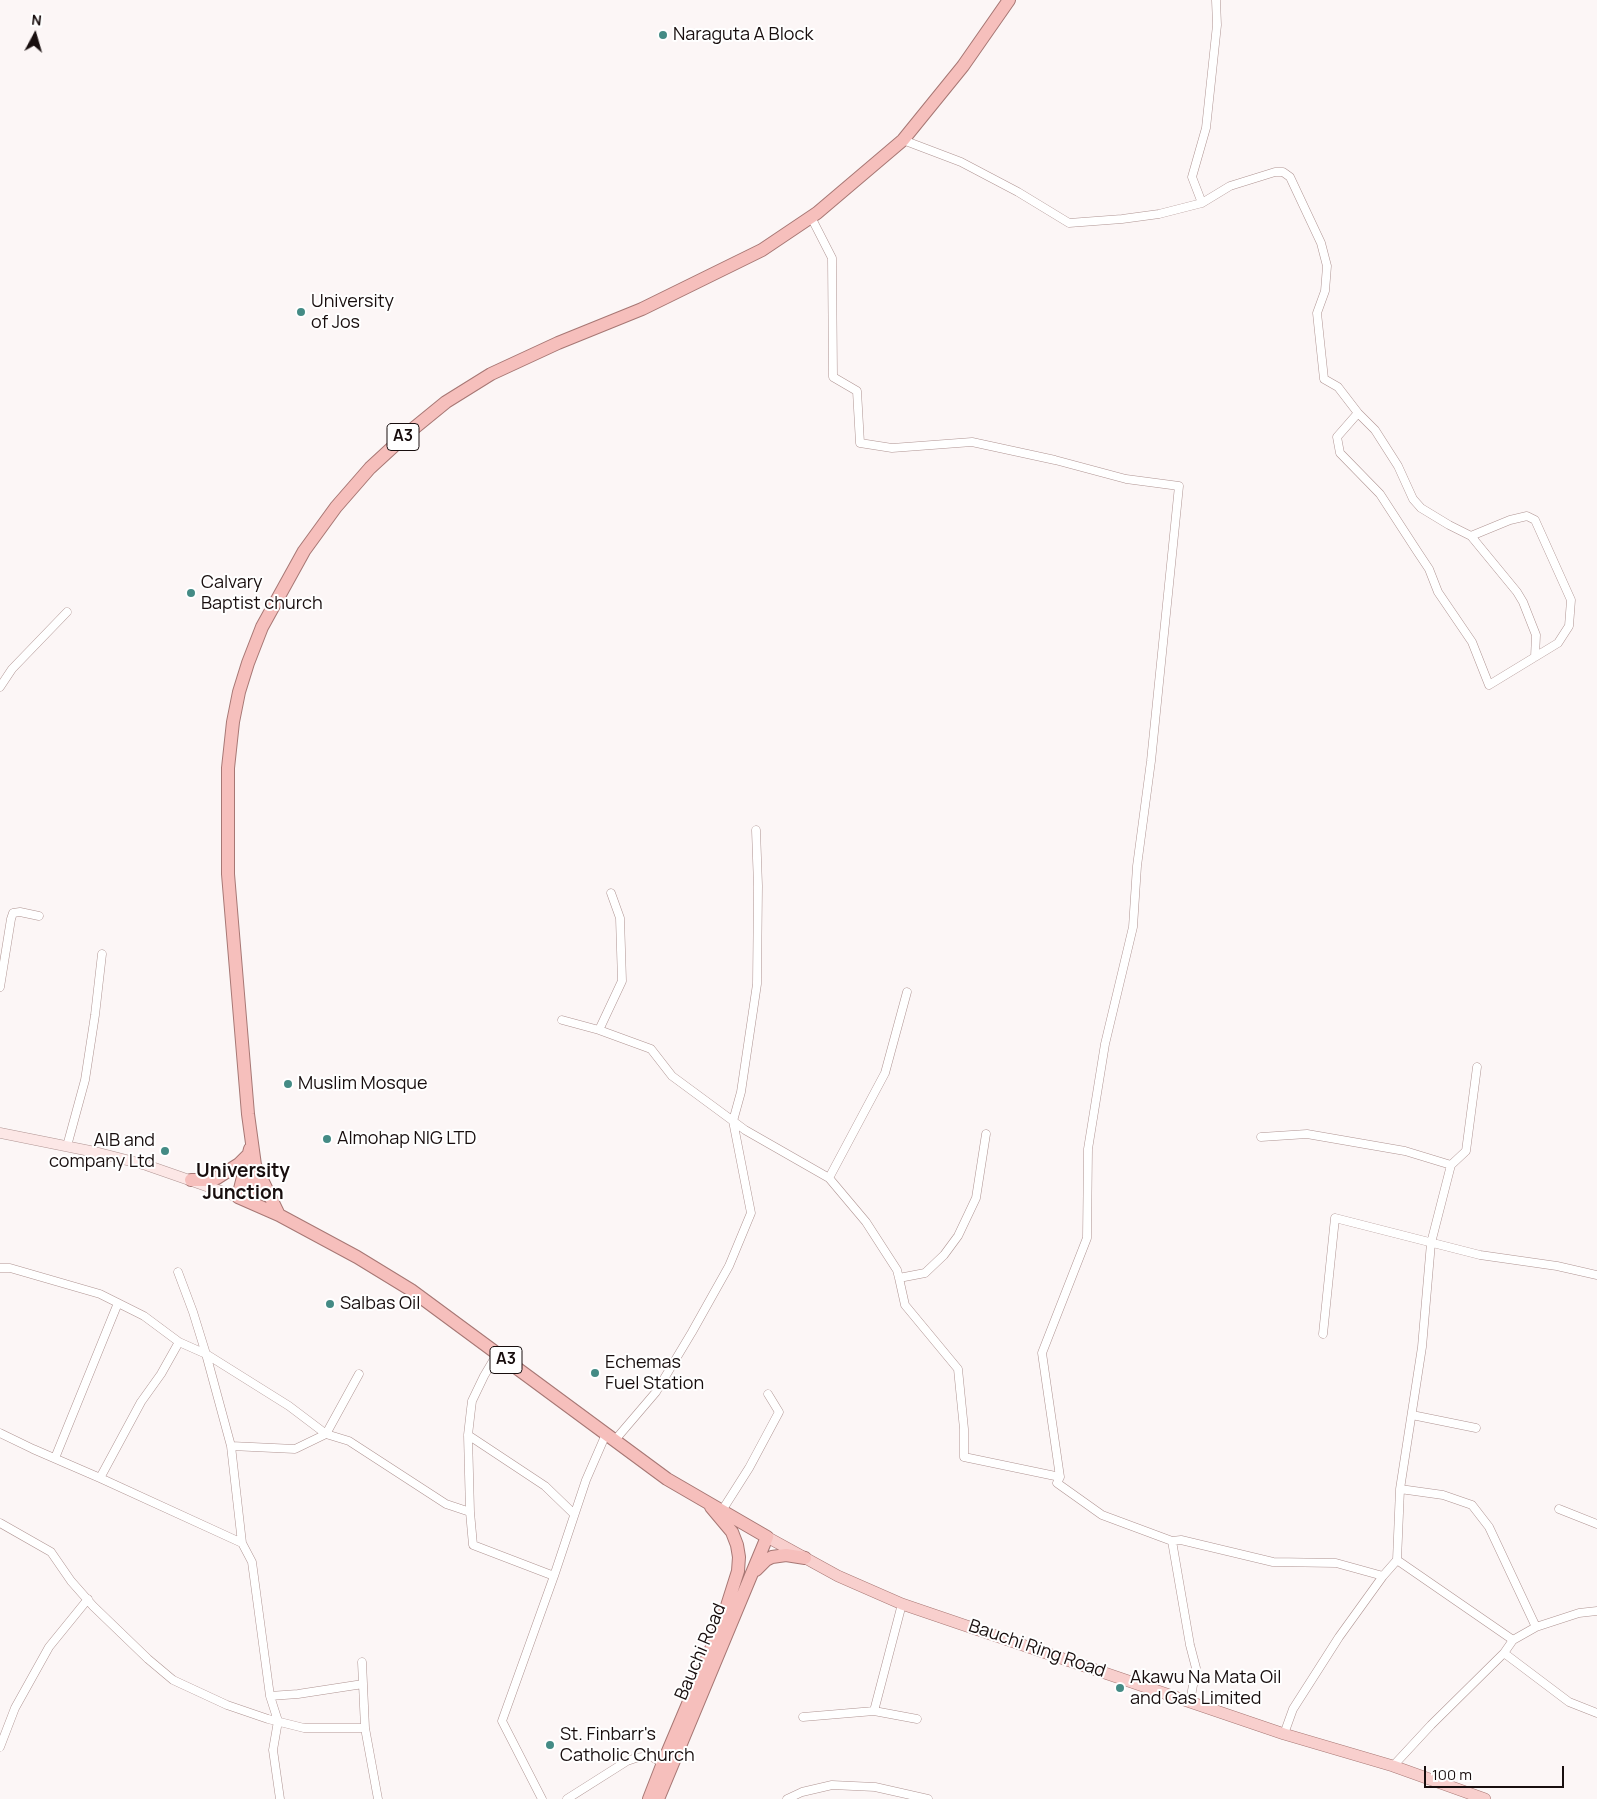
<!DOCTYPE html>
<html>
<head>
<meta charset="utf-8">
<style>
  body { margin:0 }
  #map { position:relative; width:1597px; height:1799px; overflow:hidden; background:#fcf6f6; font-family:Manrope,sans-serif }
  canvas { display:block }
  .north { position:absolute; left:10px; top:10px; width:50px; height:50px; -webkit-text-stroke:4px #fff; paint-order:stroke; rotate:6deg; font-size:14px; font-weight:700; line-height:20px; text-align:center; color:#180e0e }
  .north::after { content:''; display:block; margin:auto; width:18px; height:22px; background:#180e0e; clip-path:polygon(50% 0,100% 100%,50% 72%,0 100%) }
  .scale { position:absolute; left:1424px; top:1766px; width:140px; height:22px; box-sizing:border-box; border:2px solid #180e0e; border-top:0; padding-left:6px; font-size:15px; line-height:18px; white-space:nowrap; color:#180e0e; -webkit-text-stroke:4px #fff; paint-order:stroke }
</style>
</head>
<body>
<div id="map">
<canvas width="1597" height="1799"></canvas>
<div class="north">N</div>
<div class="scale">100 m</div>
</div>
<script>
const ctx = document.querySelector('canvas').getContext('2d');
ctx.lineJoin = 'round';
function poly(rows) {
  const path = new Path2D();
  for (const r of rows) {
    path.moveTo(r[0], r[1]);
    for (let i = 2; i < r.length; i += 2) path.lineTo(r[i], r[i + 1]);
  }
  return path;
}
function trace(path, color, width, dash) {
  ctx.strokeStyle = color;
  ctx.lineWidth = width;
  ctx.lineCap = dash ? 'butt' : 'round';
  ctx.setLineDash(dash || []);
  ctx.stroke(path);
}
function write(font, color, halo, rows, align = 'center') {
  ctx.font = font + ' Manrope,sans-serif';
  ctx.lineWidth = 4;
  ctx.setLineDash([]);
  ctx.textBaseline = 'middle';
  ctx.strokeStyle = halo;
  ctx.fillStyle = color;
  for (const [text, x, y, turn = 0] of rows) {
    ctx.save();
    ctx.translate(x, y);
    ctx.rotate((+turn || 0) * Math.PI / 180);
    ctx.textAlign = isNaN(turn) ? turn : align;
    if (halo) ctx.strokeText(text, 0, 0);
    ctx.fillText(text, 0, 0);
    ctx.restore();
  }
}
const minor = poly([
  [903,140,961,162,1018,192,1069,223,1122,219,1159,214,1202,203,1230,186,1275,172,1283,172,1290,177,1321,243,1327,266,1325,291,1317,313,1324,379,1338,387,1358,413,1375,430,1398,466,1413,499,1421,508,1449,525,1471,536,1517,592,1523,602,1536,635,1535,657],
  [1202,203,1192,177,1206,128,1217,25,1216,0],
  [811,217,832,258,833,377,857,391,860,443,892,448,972,442,1055,460,1126,479,1179,486,1151,761,1137,866,1133,927,1105,1044,1088,1149,1087,1238,1042,1353,1060,1477,1057,1483,1102,1515,1172,1541,1190,1645,1196,1668,1190,1702],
  [1358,413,1337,437,1340,453,1380,494,1417,551,1429,569,1438,592,1472,642,1489,685,1558,643,1569,626,1571,600,1535,520,1527,516,1510,520,1471,536],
  [0,687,12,669,67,612],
  [0,987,11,919,13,913,20,912,39,916],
  [562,1020,599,1030,651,1049,672,1076,733,1121,741,1092,757,984,758,886,756,830],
  [599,1030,622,981,620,918,611,893],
  [1261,1137,1307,1134,1405,1151,1451,1165],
  [67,1146,85,1080,95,1015,102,954],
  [829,1178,866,1222,897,1270,899,1278,925,1273,944,1255,958,1236,976,1198,986,1134],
  [0,1268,10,1268,100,1294,144,1316,179,1342,206,1354,231,1446,242,1543,252,1562,270,1696,278,1721,273,1750,280,1799],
  [178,1272,193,1312,206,1354,289,1406,326,1434,349,1441,446,1504,470,1512,473,1545,554,1576,502,1721,542,1799],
  [899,1278,905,1305,958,1369,964,1429,964,1457,1060,1477],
  [1323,1334,1335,1218,1480,1255,1557,1266,1597,1275],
  [1412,1415,1476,1428],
  [0,1433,33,1449,100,1478,242,1543],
  [468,1435,545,1486,574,1514],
  [615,1440,656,1392,692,1332,729,1266,751,1213,733,1121,745,1130,829,1178,885,1073,907,992],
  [231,1446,295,1449,326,1434,359,1374],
  [55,1458,118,1303],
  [100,1478,141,1402,161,1374,179,1342],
  [1400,1489,1443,1495,1472,1505,1489,1527,1536,1627],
  [723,1509,749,1468,779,1412,768,1394],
  [1559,1509,1597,1524],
  [470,1512,468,1435,471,1409,472,1401,484,1376,497,1354],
  [0,1523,51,1552,71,1581,93,1606,148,1659,173,1680,227,1705,268,1719,304,1728,365,1728,378,1799],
  [1172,1541,1181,1540,1273,1562,1336,1563,1383,1576],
  [1397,1560,1513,1640],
  [554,1576,586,1480,606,1434],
  [1504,1653,1569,1702,1597,1713],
  [362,1662,365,1728],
  [270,1696,298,1694,363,1684],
  [874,1711,917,1719],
  [803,1717,874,1711,902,1604],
  [1284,1734,1293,1709,1339,1637,1383,1576,1397,1560,1400,1489,1422,1347,1431,1243,1451,1165,1466,1151,1477,1067],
  [0,1747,15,1708,49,1647,88,1599],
  [1393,1766,1431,1725,1504,1653,1513,1640,1536,1627,1579,1613,1597,1611],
  [567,1799,627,1761,636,1758,650,1756,663,1763],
  [787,1799,802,1792,832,1785,875,1787,928,1799]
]);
const secondary = poly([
  [0,1133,95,1152,146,1165,238,1197]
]);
const primary = poly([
  [767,1537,838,1576,902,1604,1284,1734,1393,1766,1485,1799]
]);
const trunk = poly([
  [250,1149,238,1197,279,1215,357,1257,411,1290,667,1479,767,1537,658,1799],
  [191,1180,205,1180,217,1178,239,1164,248,1155],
  [249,1201,255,1165],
  [279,1215,255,1165,248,1114,228,874,228,768,233,722,239,692,248,663,262,627,304,551,336,507,370,468,408,433,446,402,491,374,558,343,642,309,762,250,817,213,903,140,963,66,1009,0],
  [756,1570,766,1560,772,1557,786,1555,805,1558],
  [649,1799,663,1763,720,1628,738,1571,739,1557,737,1545,732,1532,711,1507]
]);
trace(minor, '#af9492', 9);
trace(secondary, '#af9492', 11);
trace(primary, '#a77774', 12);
trace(trunk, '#a77774', 14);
trace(minor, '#fff', 8);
trace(secondary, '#fce7e6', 10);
trace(primary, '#f8cfcd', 11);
trace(trunk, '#f6bfbc', 12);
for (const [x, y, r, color] of [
  [663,35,5,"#448b85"],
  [301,312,5,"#448b85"],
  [191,593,5,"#448b85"],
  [288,1084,5,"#448b85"],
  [327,1139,5,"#448b85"],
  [165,1151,5,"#448b85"],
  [330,1304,5,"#448b85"],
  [595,1373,5,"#448b85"],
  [1120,1688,5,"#448b85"],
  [550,1745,5,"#448b85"]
]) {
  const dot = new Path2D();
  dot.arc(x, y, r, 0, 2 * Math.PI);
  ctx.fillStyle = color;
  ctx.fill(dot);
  trace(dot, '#fff', 2);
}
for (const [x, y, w] of [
  [403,437,32],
  [506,1360,32]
]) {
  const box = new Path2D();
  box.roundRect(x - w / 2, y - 13.5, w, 27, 4);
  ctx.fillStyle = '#fff';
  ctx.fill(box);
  trace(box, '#180e0e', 1);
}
write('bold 16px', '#180e0e', null, [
  ["A3",403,437],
  ["A3",506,1360]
]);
write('18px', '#180e0e', '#fff', [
  ["Naraguta A Block",673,35],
  ["University",311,302],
  ["of Jos",311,323],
  ["Calvary",201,583],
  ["Baptist church",201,604],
  ["Muslim Mosque",298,1084],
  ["Almohap NIG LTD",337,1139],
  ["AIB and",155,1141,"right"],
  ["company Ltd",155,1162,"right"],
  ["Salbas Oil",340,1304],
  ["Echemas",605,1363],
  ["Fuel Station",605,1384],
  ["Akawu Na Mata Oil",1130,1678],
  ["and Gas Limited",1130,1699],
  ["St. Finbarr's",560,1735],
  ["Catholic Church",560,1756]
], 'left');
write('18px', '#180e0e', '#fff', [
  ["Bauchi Ring Road",1037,1649,19],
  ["Bauchi Road",701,1652,-67]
]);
write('bold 19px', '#180e0e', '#fff', [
  ["University",243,1172],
  ["Junction",243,1194]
]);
</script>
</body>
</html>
